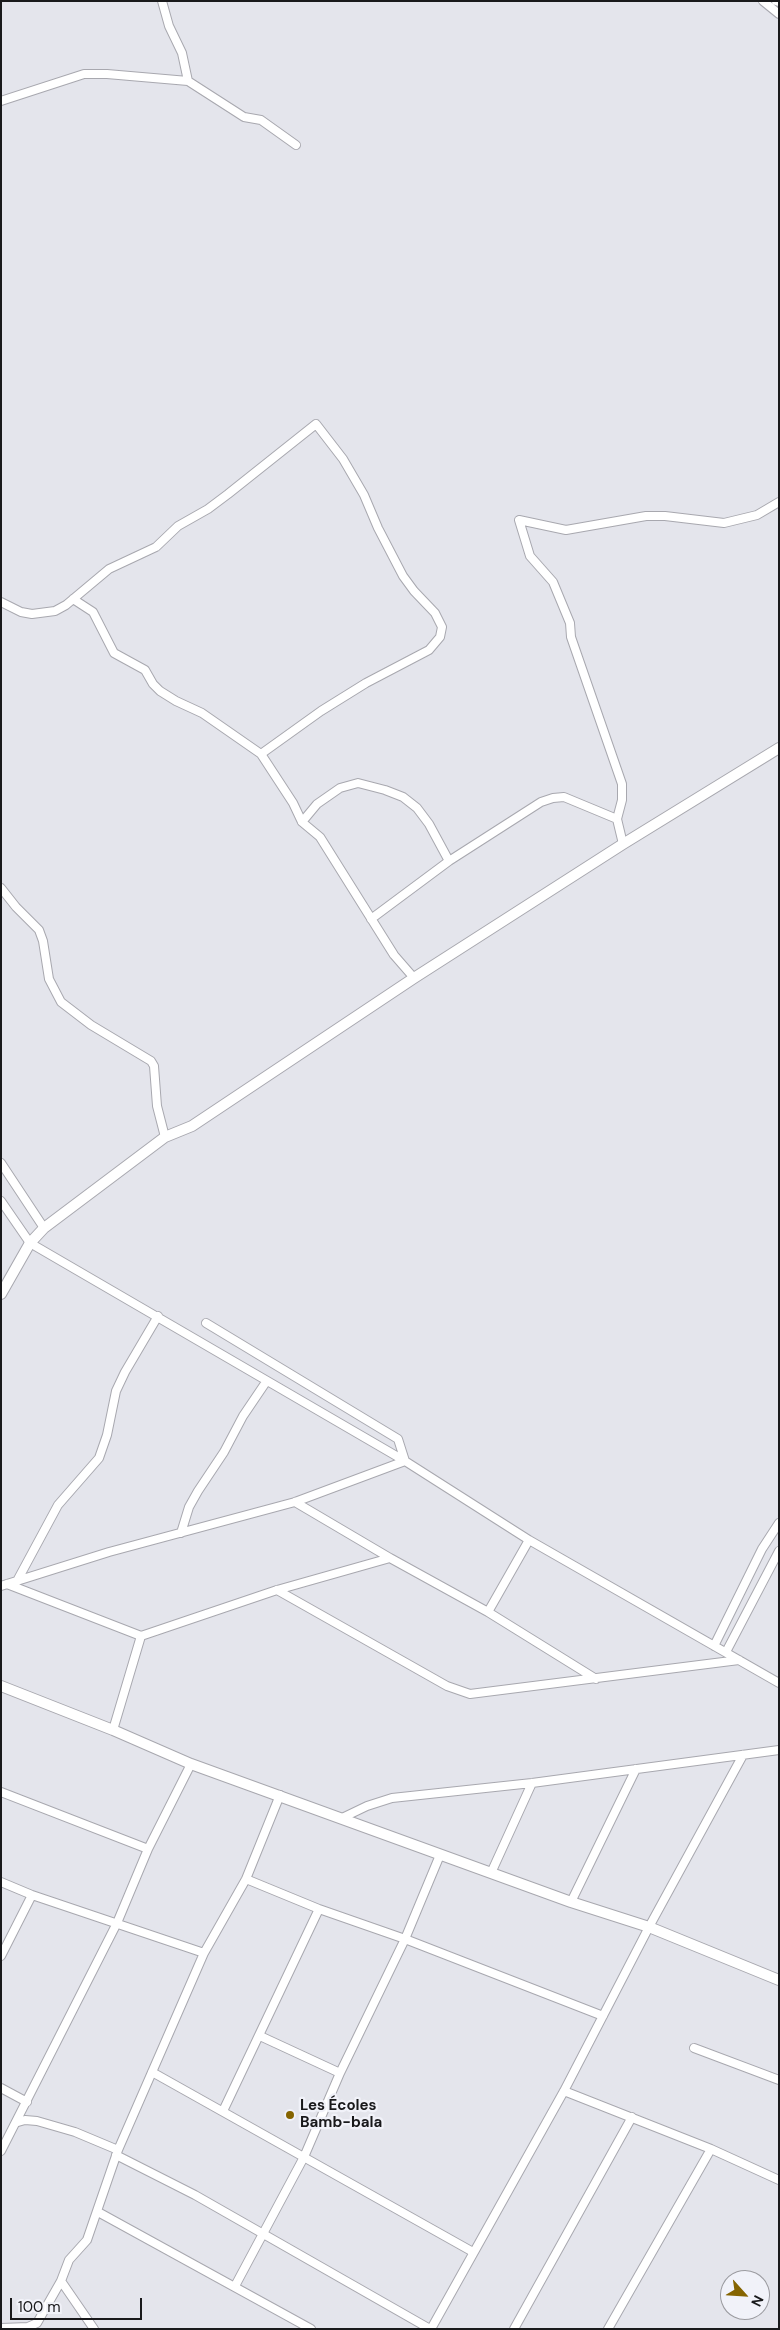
<!DOCTYPE html>
<meta charset="utf-8">
<style>
body{margin:0}
#map{position:relative;width:780px;height:2330px;overflow:hidden;background:#e4e5ec;font-family:"DM Sans",sans-serif}
canvas{display:block}
.frame{position:absolute;inset:0;border:2px solid #19191b;pointer-events:none}
.north{position:absolute;left:720px;top:2270px;width:50px;height:50px;box-sizing:border-box;background:#f1f2f9;border:1px solid #9b9ba0;border-radius:50%;rotate:116deg;font-size:14px;font-weight:700;line-height:20px;text-align:center;color:#19191b}
.north::after{content:'';display:block;margin:auto;width:18px;height:22px;background:#856400;clip-path:polygon(50% 0,100% 100%,50% 72%,0 100%)}
.scale{position:absolute;left:10px;top:2298px;width:132px;height:22px;box-sizing:border-box;border:2px solid #19191b;border-top:0;padding-left:6px;font-size:15px;line-height:18px;white-space:nowrap;color:#19191b;-webkit-text-stroke:4px #f1f2f9;paint-order:stroke}
</style>
<div id="map">
<canvas width="780" height="2330"></canvas>
<div class="frame"></div>
<div class="north">N</div>
<div class="scale">100 m</div>
</div>
<script>
const c = document.querySelector('canvas').getContext('2d');
c.lineJoin = 'round';
function poly(rows) {
  const path = new Path2D();
  for (const r of rows) {
    path.moveTo(r[0], r[1]);
    for (let i = 2; i < r.length; i += 2) path.lineTo(r[i], r[i + 1]);
  }
  return path;
}
function strokePath(path, color, width, dash) {
  c.strokeStyle = color;
  c.lineWidth = width;
  c.lineCap = dash ? 'butt' : 'round';
  c.setLineDash(dash || []);
  c.stroke(path);
}
function drawText(font, color, halo, rows, align = 'center') {
  c.font = font + ' "DM Sans",sans-serif';
  c.lineWidth = 4.5;
  c.setLineDash([]);
  c.textBaseline = 'middle';
  c.strokeStyle = halo;
  c.fillStyle = color;
  for (const [text, x, y, turn = 0] of rows) {
    c.save();
    c.translate(x, y);
    c.rotate((+turn || 0) * Math.PI / 180);
    c.textAlign = isNaN(turn) ? turn : align;
    if (halo) c.strokeText(text, 0, 0);
    c.fillText(text, 0, 0);
    c.restore();
  }
}
const minor = poly([
 [162,1,169,26,182,53,188,81,244,117,261,120,296,145],
 [763,1,779,14],
 [776,1,779,2],
 [1,101,84,74,107,74,188,81],
 [73,599,93,612,114,653,145,670,153,684,160,691,176,701,202,713,261,754],
 [1,602,21,612,32,614,55,611,66,605,109,569,156,547,178,526,208,509,228,494,316,424,343,459,364,495,378,528,403,576,414,591,435,613,442,627,440,637,429,650,366,683,321,711,261,754,293,803,302,822,320,837,394,955,414,978],
 [302,822,317,804,340,788,358,783,385,790,403,797,417,808,429,824,449,861,371,919],
 [623,844,617,819,622,800,622,784,571,637,570,623,553,582,530,556,519,520,566,530,646,516,665,516,724,523,757,515,779,502],
 [449,861,541,802,553,798,564,797,617,819],
 [1,888,16,907,39,930,43,941,49,979,61,1002,91,1025,151,1061,154,1066,157,1106,165,1137],
 [1,1163,44,1228],
 [1,1201,30,1243,405,1461],
 [206,1323,398,1439,405,1461],
 [181,1533,189,1507,198,1491,224,1452,243,1416,266,1382],
 [390,1558,488,1612,596,1679],
 [17,1581,58,1505,99,1458,107,1435,116,1391,125,1372,158,1316],
 [7,1584,141,1636,113,1730],
 [1,1586,109,1552,295,1502,405,1461,529,1540,779,1683],
 [277,1590,447,1686,470,1694,739,1660],
 [488,1612,529,1540],
 [141,1636,277,1590,390,1558,295,1502],
 [714,1646,762,1549,779,1523],
 [726,1652,779,1551],
 [1,1792,148,1849],
 [342,1818,367,1806,392,1798,532,1783,779,1750],
 [491,1873,532,1783],
 [246,1879,319,1909,405,1939,603,2016],
 [1,1882,32,1895,204,1953],
 [571,1902,636,1769],
 [1,1956,32,1895],
 [260,2036,340,2073],
 [694,2048,779,2080],
 [152,2072,473,2252],
 [1,2088,27,2102],
 [564,2091,711,2149,779,2180],
 [223,2111,319,1909],
 [18,2122,25,2120,37,2121,75,2132,118,2150],
 [1,2151,117,1923,148,1849,191,1764],
 [116,2155,195,2195,430,2329],
 [98,2212,311,2329],
 [61,2281,94,2329],
 [235,2286,304,2157,340,2073,405,1939,440,1855],
 [1,2328,28,2327,37,2323,61,2281,69,2260,87,2240,118,2150,204,1953,246,1879,280,1795],
 [431,2329,564,2091,649,1927,743,1755],
 [514,2329,632,2117],
 [608,2329,711,2149]
]);
const tertiary = poly([
 [1,1294,30,1243,44,1228,165,1137,192,1126,414,978,623,844,779,748],
 [1,1686,113,1730,191,1764,571,1902,649,1927,779,1980]
]);
strokePath(minor, '#a8a8af', 10);
strokePath(tertiary, '#a8a8af', 12);
strokePath(minor, '#fff', 8);
strokePath(tertiary, '#fff', 10);
for (const [x, y, r, color] of [
 [290,2115,5,"#856400"]
]) {
  const dot = new Path2D();
  dot.arc(x, y, r, 0, 2 * Math.PI);
  c.fillStyle = color;
  c.fill(dot);
  strokePath(dot, '#f1f2f9', 2);
}
drawText('bold 15px', '#19191b', '#f1f2f9', [
 ["Les Écoles",300,2106],
 ["Bamb-bala",300,2123]
], 'left');
</script>
